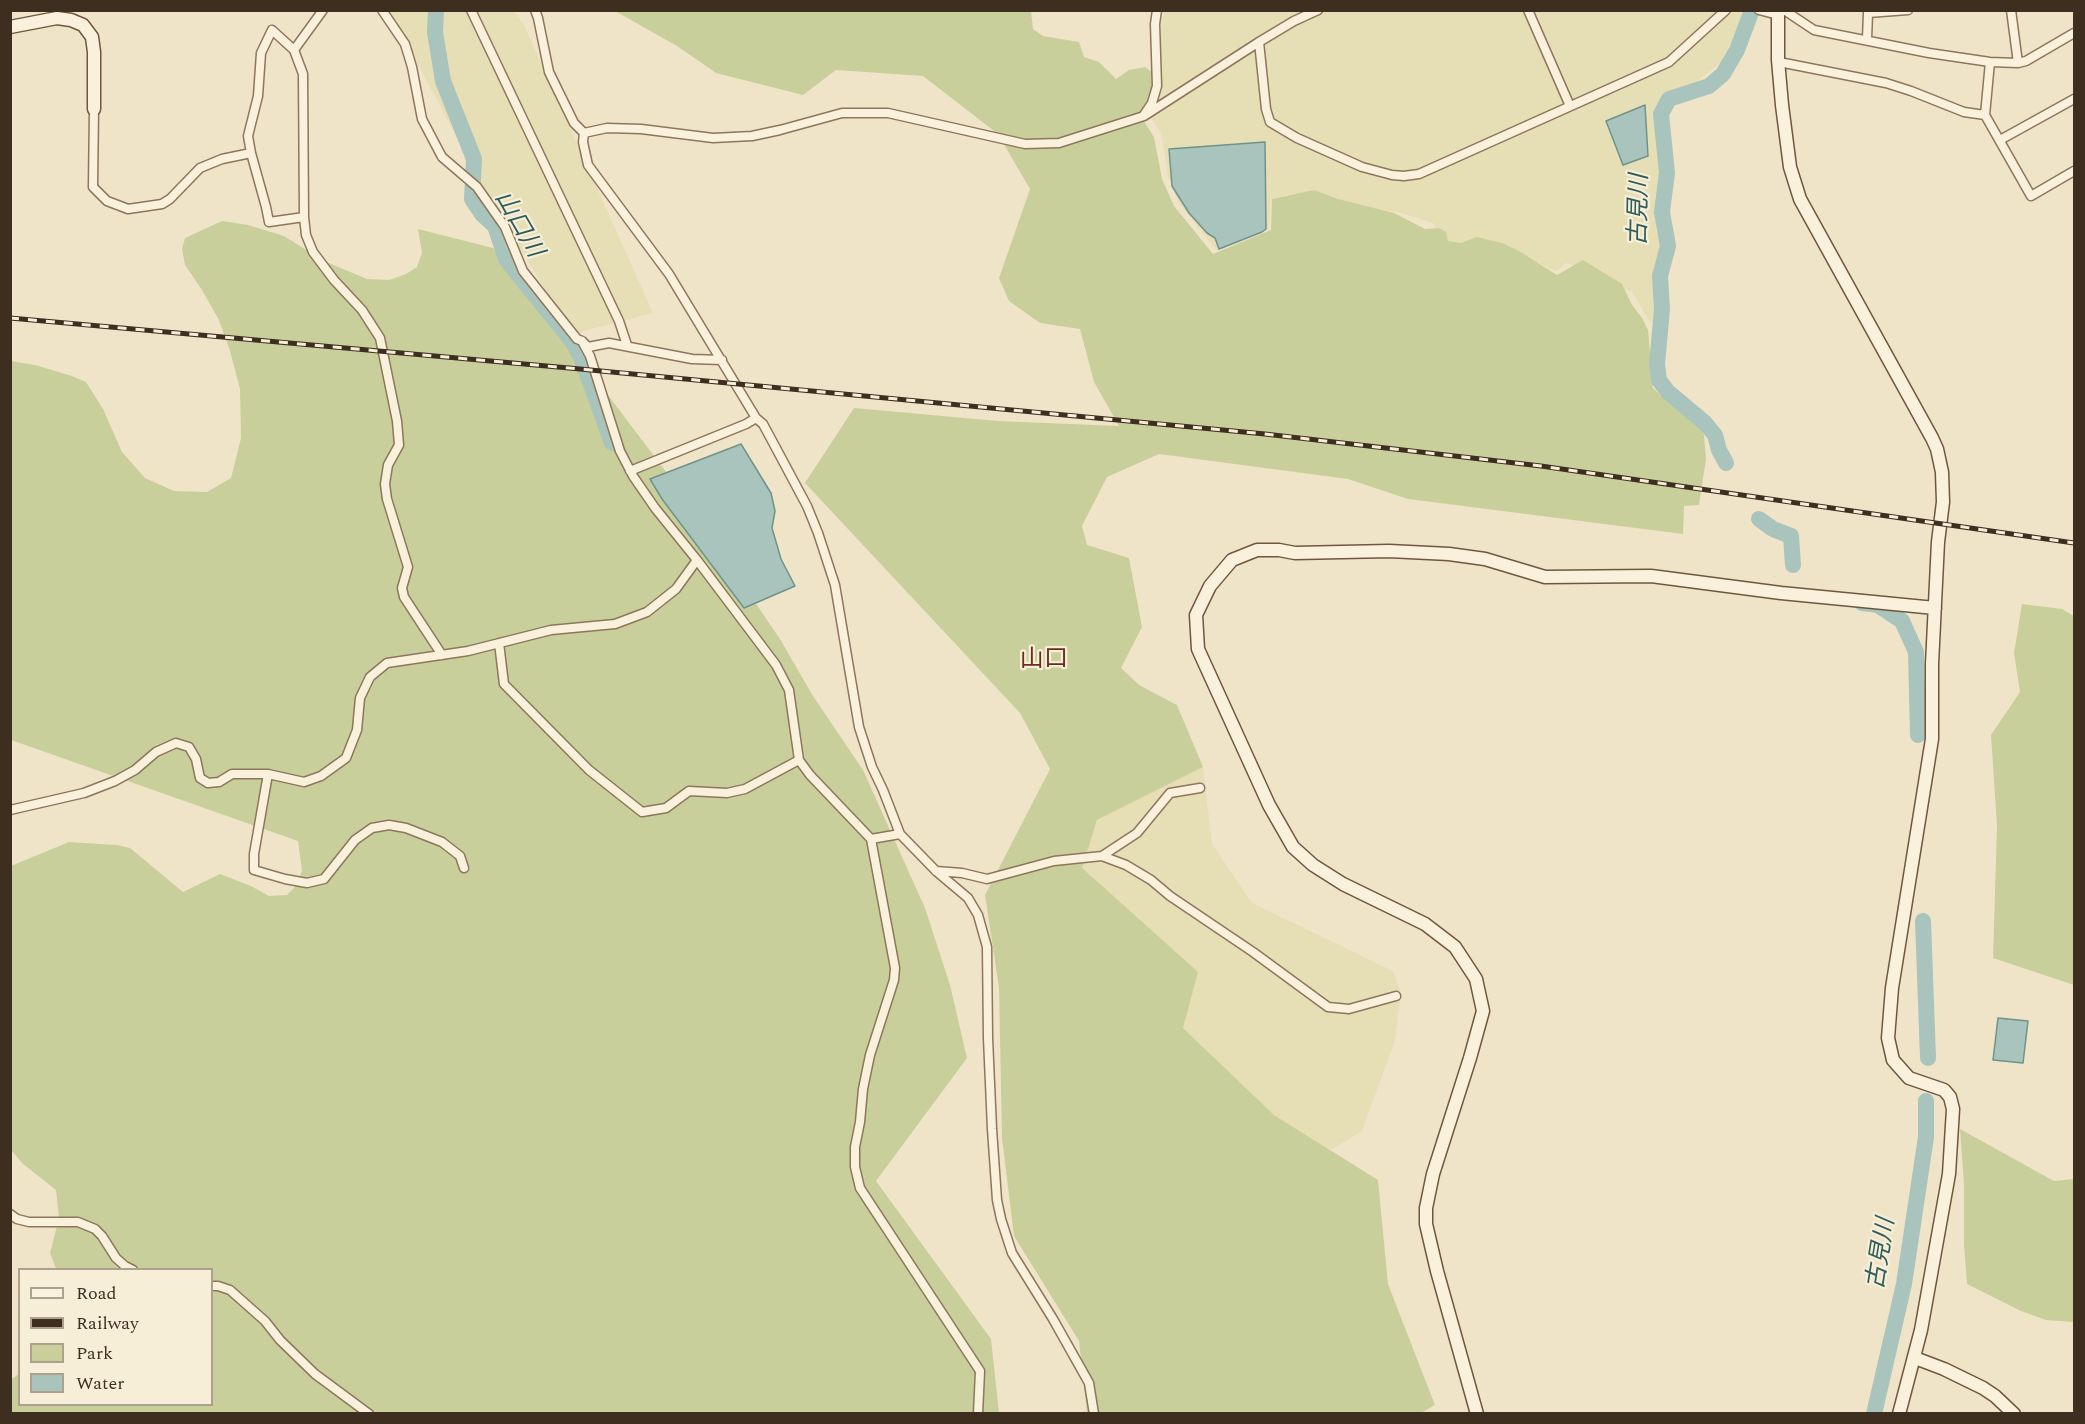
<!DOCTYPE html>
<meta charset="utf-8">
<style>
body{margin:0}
#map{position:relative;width:2085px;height:1424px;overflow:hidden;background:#f0e4c8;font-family:Spectral,serif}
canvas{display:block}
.frame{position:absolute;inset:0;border:12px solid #3d2e20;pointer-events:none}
.legend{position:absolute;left:18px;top:1268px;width:195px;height:138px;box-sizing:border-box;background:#f7eed8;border:2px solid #ada18e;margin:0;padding:8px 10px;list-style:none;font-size:18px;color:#3d2e20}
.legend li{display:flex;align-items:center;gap:12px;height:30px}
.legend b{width:30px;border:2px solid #ada18e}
</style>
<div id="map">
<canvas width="2085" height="1424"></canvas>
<div class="frame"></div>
<ul class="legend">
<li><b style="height:8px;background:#faf1dc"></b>Road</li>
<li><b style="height:8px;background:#3d2e20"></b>Railway</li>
<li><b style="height:16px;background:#c9cf9b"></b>Park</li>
<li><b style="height:16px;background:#a9c4bc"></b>Water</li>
</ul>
</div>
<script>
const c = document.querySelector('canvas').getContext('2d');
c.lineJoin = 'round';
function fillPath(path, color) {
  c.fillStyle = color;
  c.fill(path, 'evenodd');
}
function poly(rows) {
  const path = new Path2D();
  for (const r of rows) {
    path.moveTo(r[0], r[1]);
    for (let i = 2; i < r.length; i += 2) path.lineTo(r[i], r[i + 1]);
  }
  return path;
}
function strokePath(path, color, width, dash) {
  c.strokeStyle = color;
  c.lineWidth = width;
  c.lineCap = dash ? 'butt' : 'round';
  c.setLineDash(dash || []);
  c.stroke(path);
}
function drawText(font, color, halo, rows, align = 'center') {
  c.font = font + ' Spectral,"Noto Sans JP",serif';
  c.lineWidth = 4.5;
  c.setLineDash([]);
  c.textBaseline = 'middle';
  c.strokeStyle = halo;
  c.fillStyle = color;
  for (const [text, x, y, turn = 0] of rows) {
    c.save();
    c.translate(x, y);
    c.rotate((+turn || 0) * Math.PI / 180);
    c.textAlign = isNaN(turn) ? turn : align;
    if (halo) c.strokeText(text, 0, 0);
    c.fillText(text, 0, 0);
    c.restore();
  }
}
fillPath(poly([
 [390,11,514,11,524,25,653,313,572,334,479,180],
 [1164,11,1742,11,1736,33,1720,63,1694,84,1667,97,1658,114,1663,175,1659,229,1662,252,1657,277,1656,325,1648,319,1632,292,1567,263,1556,271,1506,248,1460,246,1444,242,1433,223,1397,212,1348,205,1298,193,1271,199,1269,229,1217,251,1178,202,1168,176,1161,133,1151,118,1161,79,1161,23],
 [1203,767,1212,844,1252,903,1393,971,1401,993,1395,1040,1362,1131,1331,1150,1274,1115,1183,1028,1082,868,1097,820]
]), '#e6deb5');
fillPath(poly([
 [615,11,1031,11,1033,29,1043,36,1079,42,1084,57,1099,62,1116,79,1129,70,1145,67,1153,73,1154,86,1149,101,1140,115,1154,137,1162,179,1174,206,1213,254,1271,230,1272,199,1314,190,1338,199,1394,213,1425,229,1439,228,1446,232,1448,241,1461,243,1477,237,1502,243,1519,251,1557,275,1583,260,1622,284,1632,305,1642,318,1648,330,1653,388,1670,404,1697,423,1704,435,1706,459,1699,505,1684,506,1683,534,1408,499,1348,479,1159,454,1107,477,1082,526,1087,545,1129,558,1142,627,1121,668,1139,685,1177,705,1203,767,1097,820,1082,868,1198,972,1183,1028,1274,1115,1378,1180,1388,1284,1435,1405,1421,1413,1087,1413,1079,1341,1014,1236,1002,1138,999,988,985,895,1050,769,1020,713,805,483,854,408,998,421,1119,426,1094,382,1080,329,1040,323,1009,301,999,278,1030,189,998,134,923,76,836,70,803,95,716,73,677,46],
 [222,221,248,225,284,236,324,261,367,279,389,280,406,274,417,267,422,253,418,229,493,248,592,374,670,477,780,639,813,696,863,770,925,908,950,985,967,1058,876,1181,991,1339,999,1413,11,1414,10,1380,19,1374,20,1404,212,1404,212,1270,56,1269,50,1253,59,1218,56,1190,23,1164,11,1150,11,866,69,842,117,845,130,848,183,892,220,874,251,886,269,896,287,895,295,887,302,871,298,841,11,740,11,361,35,365,72,376,86,382,103,409,122,452,145,478,174,491,207,492,231,478,241,438,240,389,230,351,219,320,202,290,185,265,182,249,185,238],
 [2022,604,2062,609,2074,616,2074,985,1993,958,1997,826,1991,735,2020,692,2014,653],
 [1960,1129,2054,1181,2074,1179,2074,1322,2046,1320,2021,1311,1967,1284,1964,1245,1964,1184]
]), '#c9cf9b');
const water = poly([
 [1645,105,1648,156,1623,165,1606,121,1645,105],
 [1265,142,1266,229,1262,232,1219,249,1215,238,1207,233,1189,213,1172,186,1169,149,1265,142],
 [741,444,771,493,775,511,772,528,781,559,795,586,744,608,662,499,650,479,741,444],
 [1998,1018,2028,1021,2023,1063,1993,1060,1998,1018]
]);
fillPath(water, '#a9c4bc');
strokePath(water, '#6f938a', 1.5);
strokePath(poly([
 [436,10,435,32,443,81,474,159,472,199,482,214,495,226,506,259,512,267,572,341,581,357,612,443],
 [1726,463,1719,450,1715,435,1705,423,1668,392,1659,380,1657,364,1662,309,1660,276,1668,246,1662,212,1667,173,1661,114,1669,99,1709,86,1723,74,1737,50,1752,10],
 [1759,519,1773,529,1791,536,1793,565],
 [1862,603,1878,605,1902,621,1916,652,1918,735],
 [1923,921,1928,1058],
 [1874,1414,1904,1284,1926,1137,1926,1101]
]), '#a9c4bc', 16);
const street = poly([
 [382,10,405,44,412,67,422,119,442,157,477,187,505,227,523,271,577,339,582,341,588,347,609,343,692,359,722,360],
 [471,10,619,321,627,345],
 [535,10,538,18,549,72,574,123,584,133],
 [1528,10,1570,106],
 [1759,10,1778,15],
 [1784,10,1814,30,1929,53,1990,62,2018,63,2026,61,2074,33],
 [2011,10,2018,63],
 [1867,39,1868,13,1908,10],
 [1259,42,1266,109,1270,122,1297,138,1362,167,1392,175,1404,176,1419,174,1669,62,1726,10],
 [294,50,323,10],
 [1779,62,1886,83,1911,91,1964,112,1985,115,2031,196,2074,171],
 [94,109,93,187,107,201,128,209,162,204,170,199,200,168,222,159,251,153],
 [1144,115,1152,103,1157,86,1155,24,1157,10],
 [1985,115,1990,62],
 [584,133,583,142,588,165,669,274,756,418,763,424,770,437,807,506,818,533,835,585,859,727,872,767,883,790,900,834,936,871,968,898,978,915,987,947,988,1038,992,1129,997,1200,1001,1219,1012,1253,1053,1319,1089,1383,1094,1414],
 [584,133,607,128,641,129,713,138,752,136,780,130,842,113,888,113,1025,144,1059,143,1144,116,1259,42,1294,21,1318,10],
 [2000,140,2074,99],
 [304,217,269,222,266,207,251,153,248,136,258,96,261,53,272,30,294,50,303,74,304,217,306,235,313,252,334,280,362,310,380,338,397,421,399,445,388,465,385,484,387,499,408,567,402,588,404,597,442,655],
 [582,341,590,356,620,451,633,476,655,508,697,560,776,665,789,690,799,760,810,775,871,839,895,968,894,980,870,1055,863,1089,860,1122,855,1147,855,1167,860,1188,980,1371,978,1414],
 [630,471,746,424,756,418],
 [499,643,504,684,589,770,642,812,666,808,689,791,727,793,745,789,799,760],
 [268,774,254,854,254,870,285,879,307,883,324,879,355,840,372,828,389,825,406,828,442,842,460,856,464,868],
 [10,810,84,793,115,781,135,770,156,752,176,743,189,747,196,759,200,778,208,783,219,782,232,774,268,774,304,782,321,776,346,758,357,730,360,698,370,677,387,663,468,651,551,630,615,624,647,612,676,589,697,560],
 [871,839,900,834],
 [1102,856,1137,833,1170,793,1200,788],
 [936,871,962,873,987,879,1054,861,1102,856,1126,865,1151,880,1170,896,1253,952,1328,1007,1349,1009,1396,996],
 [10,1214,17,1219,29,1222,78,1222,95,1229,102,1236,116,1258,125,1266,133,1270],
 [212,1286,218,1286,230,1290,265,1321,280,1340,315,1374,369,1414]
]);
const secondary = poly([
 [1778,10,1778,60,1782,105,1790,167,1800,199,1932,438,1937,449,1942,472,1943,502,1938,542,1932,664,1932,739,1892,988,1888,1038,1893,1060,1909,1078,1944,1090,1950,1097,1953,1109,1949,1174,1921,1330,1899,1414],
 [10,27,57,18,71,20,83,25,92,37,94,52,94,109],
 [1915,1358,1944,1369,1983,1388,1995,1396,2014,1414],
 [1477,1414,1437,1271,1426,1224,1426,1208,1433,1174,1470,1058,1483,1011,1476,979,1455,947,1425,924,1343,884,1313,865,1293,847,1269,805,1198,649,1196,615,1210,586,1232,560,1257,550,1279,550,1295,553,1389,551,1449,554,1485,559,1545,577,1651,576,1781,593,1935,608]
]);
strokePath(street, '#8d765c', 11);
strokePath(secondary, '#6f573f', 15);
strokePath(street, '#faf1dc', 8);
strokePath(secondary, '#faf1dc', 12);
const rail = poly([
 [10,318,580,369,1265,434,1541,466,2074,543]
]);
strokePath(rail, '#3d2e20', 5);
strokePath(rail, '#f7eed8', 3, [9]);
drawText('italic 24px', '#2f5d5a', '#f7eed8', [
 ["古見川",1641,210,-89],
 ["山口川",517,225,60],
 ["古見川",1883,1254,-81]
]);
drawText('24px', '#6b2e1e', '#f7eed8', [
 ["山口",1044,661]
]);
</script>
